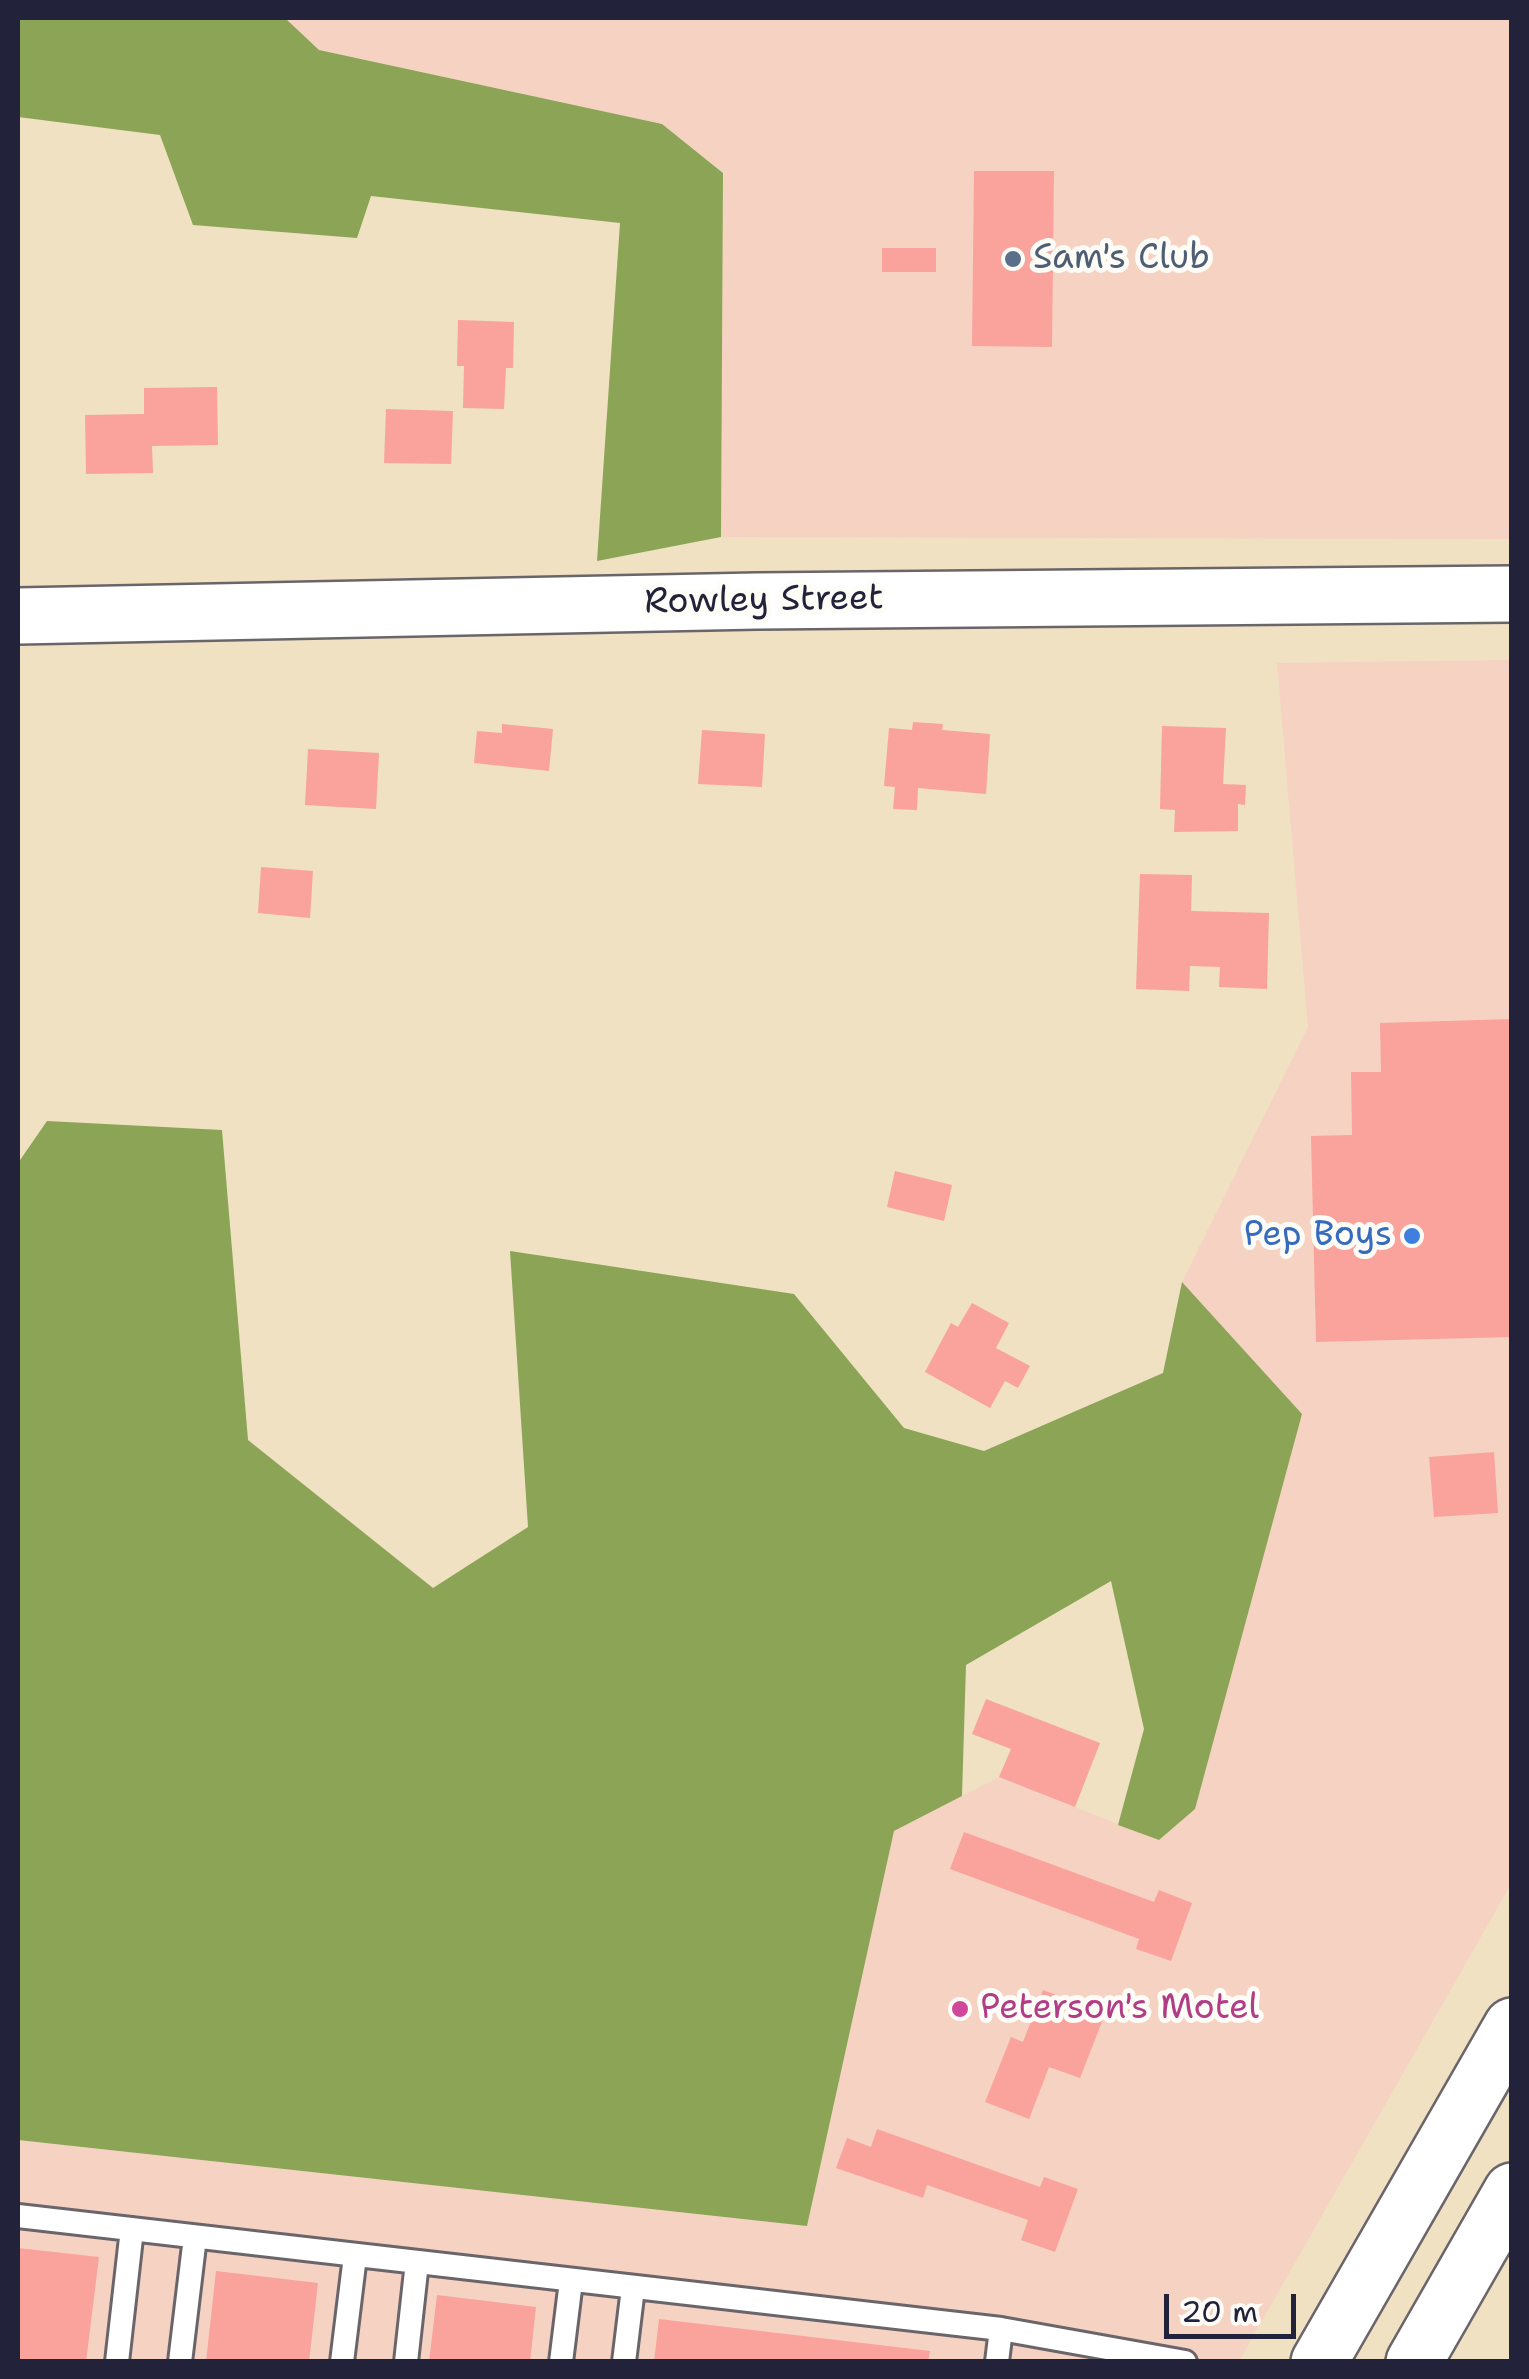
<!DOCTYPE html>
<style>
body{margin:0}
#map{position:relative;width:1529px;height:2379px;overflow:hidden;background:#efe1c2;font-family:"Shantell Sans",sans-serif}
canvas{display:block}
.frame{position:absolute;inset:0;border:20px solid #22223b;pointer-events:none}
.scale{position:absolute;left:1164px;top:2294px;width:132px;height:45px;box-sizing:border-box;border:5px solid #22223b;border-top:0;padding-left:12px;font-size:30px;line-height:35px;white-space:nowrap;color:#22223b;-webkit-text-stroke:8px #fdfcf7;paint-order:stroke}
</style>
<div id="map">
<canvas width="1529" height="2379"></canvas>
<div class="frame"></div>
<div class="scale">20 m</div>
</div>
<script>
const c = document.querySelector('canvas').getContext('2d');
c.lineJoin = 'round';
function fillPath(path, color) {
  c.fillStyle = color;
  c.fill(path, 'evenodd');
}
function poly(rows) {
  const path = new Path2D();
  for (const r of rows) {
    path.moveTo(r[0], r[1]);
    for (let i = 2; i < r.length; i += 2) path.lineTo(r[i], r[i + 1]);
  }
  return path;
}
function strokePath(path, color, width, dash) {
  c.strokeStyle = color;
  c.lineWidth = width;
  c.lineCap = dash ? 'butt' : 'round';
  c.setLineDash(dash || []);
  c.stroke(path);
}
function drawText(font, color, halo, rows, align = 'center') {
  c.font = font + ' "Shantell Sans",sans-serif';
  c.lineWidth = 10;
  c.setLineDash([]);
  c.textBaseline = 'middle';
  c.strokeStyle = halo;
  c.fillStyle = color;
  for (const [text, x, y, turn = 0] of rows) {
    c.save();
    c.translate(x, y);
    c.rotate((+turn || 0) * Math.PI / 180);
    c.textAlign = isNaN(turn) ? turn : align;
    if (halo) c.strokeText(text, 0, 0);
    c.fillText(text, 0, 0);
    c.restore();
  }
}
fillPath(poly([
 [285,18,1511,18,1511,539,721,537,723,172,662,124,319,50],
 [1511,660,1511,1884,1239,2361,18,2362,18,2140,807,2226,894,1831,999,1777,1158,1840,1302,1414,1182,1282,1308,1027,1277,663]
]), '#f6d2c3');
fillPath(poly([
 [18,18,285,18,319,50,662,124,723,173,721,537,597,561,620,223,371,196,357,238,193,225,160,135,18,117],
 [47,1121,222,1130,248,1440,433,1588,528,1527,510,1251,794,1294,904,1428,984,1451,1163,1373,1182,1282,1302,1414,1195,1809,1159,1840,1118,1825,1144,1729,1111,1581,966,1665,962,1796,894,1831,807,2226,18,2140,18,1163]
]), '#8ca456');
fillPath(poly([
 [974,171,1054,171,1052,347,972,346],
 [882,248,936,248,936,272,882,272],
 [458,320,514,322,513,368,506,368,504,409,463,408,464,366,457,366],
 [217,387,218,445,152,446,153,473,86,474,85,415,144,414,144,388],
 [386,409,453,411,451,464,384,463],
 [913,722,943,724,942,730,990,734,986,794,918,788,917,810,893,809,895,787,884,786,889,728,912,730],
 [502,724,553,729,549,771,474,763,477,731,502,733],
 [1162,726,1226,728,1223,784,1246,785,1245,805,1238,804,1238,831,1174,832,1175,810,1160,809],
 [702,730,765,734,762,787,698,784],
 [308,749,379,753,376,809,305,805],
 [261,867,313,871,310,918,258,913],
 [1140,874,1192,875,1191,911,1269,913,1267,989,1219,987,1220,967,1190,966,1189,991,1136,989],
 [1512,1019,1512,1337,1316,1342,1311,1136,1352,1135,1351,1072,1381,1072,1380,1023],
 [895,1171,952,1185,944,1221,887,1207],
 [972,1303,1009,1323,996,1348,1030,1366,1018,1388,1005,1381,990,1408,925,1372,951,1323,958,1327],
 [1494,1452,1498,1513,1434,1517,1429,1457],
 [986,1699,1100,1743,1075,1807,999,1777,1011,1749,972,1734],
 [964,1832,1154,1902,1159,1890,1192,1903,1171,1961,1136,1949,1139,1939,950,1869],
 [1043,1990,1105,2014,1080,2078,1049,2067,1029,2119,985,2102,1011,2037,1023,2042],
 [877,2129,1040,2187,1044,2177,1078,2189,1055,2252,1021,2240,1028,2220,927,2185,923,2198,836,2168,847,2138,871,2147],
 [18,2248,99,2257,86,2362,18,2362],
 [216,2271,318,2283,309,2362,206,2362],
 [437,2295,536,2307,530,2362,429,2362],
 [659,2319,930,2351,928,2362,654,2362]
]), '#faa29c');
const lane = poly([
 [18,2216,1001,2329,997,2362],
 [1001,2329,1185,2362],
 [117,2362,132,2229],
 [180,2362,195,2237],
 [342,2362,355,2256],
 [406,2362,417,2262],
 [561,2362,571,2281],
 [624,2362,633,2288]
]);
const secondary = poly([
 [18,616,757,601,1512,594]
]);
const highway = poly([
 [1319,2362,1512,2026],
 [1414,2362,1512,2191]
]);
strokePath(lane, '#6a656a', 28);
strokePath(secondary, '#6a656a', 60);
strokePath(highway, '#6a656a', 60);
strokePath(lane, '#fff', 22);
strokePath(secondary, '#fff', 55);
strokePath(highway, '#fff', 55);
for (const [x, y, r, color] of [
 [1013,259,10,"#5c6f8a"],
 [1412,1236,10,"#3f7fe0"],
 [960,2009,10,"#d1479c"]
]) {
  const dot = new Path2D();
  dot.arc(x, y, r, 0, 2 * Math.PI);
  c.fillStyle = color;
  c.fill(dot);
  strokePath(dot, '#fdfcf7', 4);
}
drawText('35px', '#4e5e75', '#fdfcf7', [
 ["Sam's Club",1033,259]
], 'left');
drawText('35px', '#22223b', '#fdfcf7', [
 ["Rowley Street",764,601,-1]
]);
drawText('35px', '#366cbe', '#fdfcf7', [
 ["Pep Boys",1392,1236]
], 'right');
drawText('35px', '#b23c85', '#fdfcf7', [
 ["Peterson's Motel",980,2009]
], 'left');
</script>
